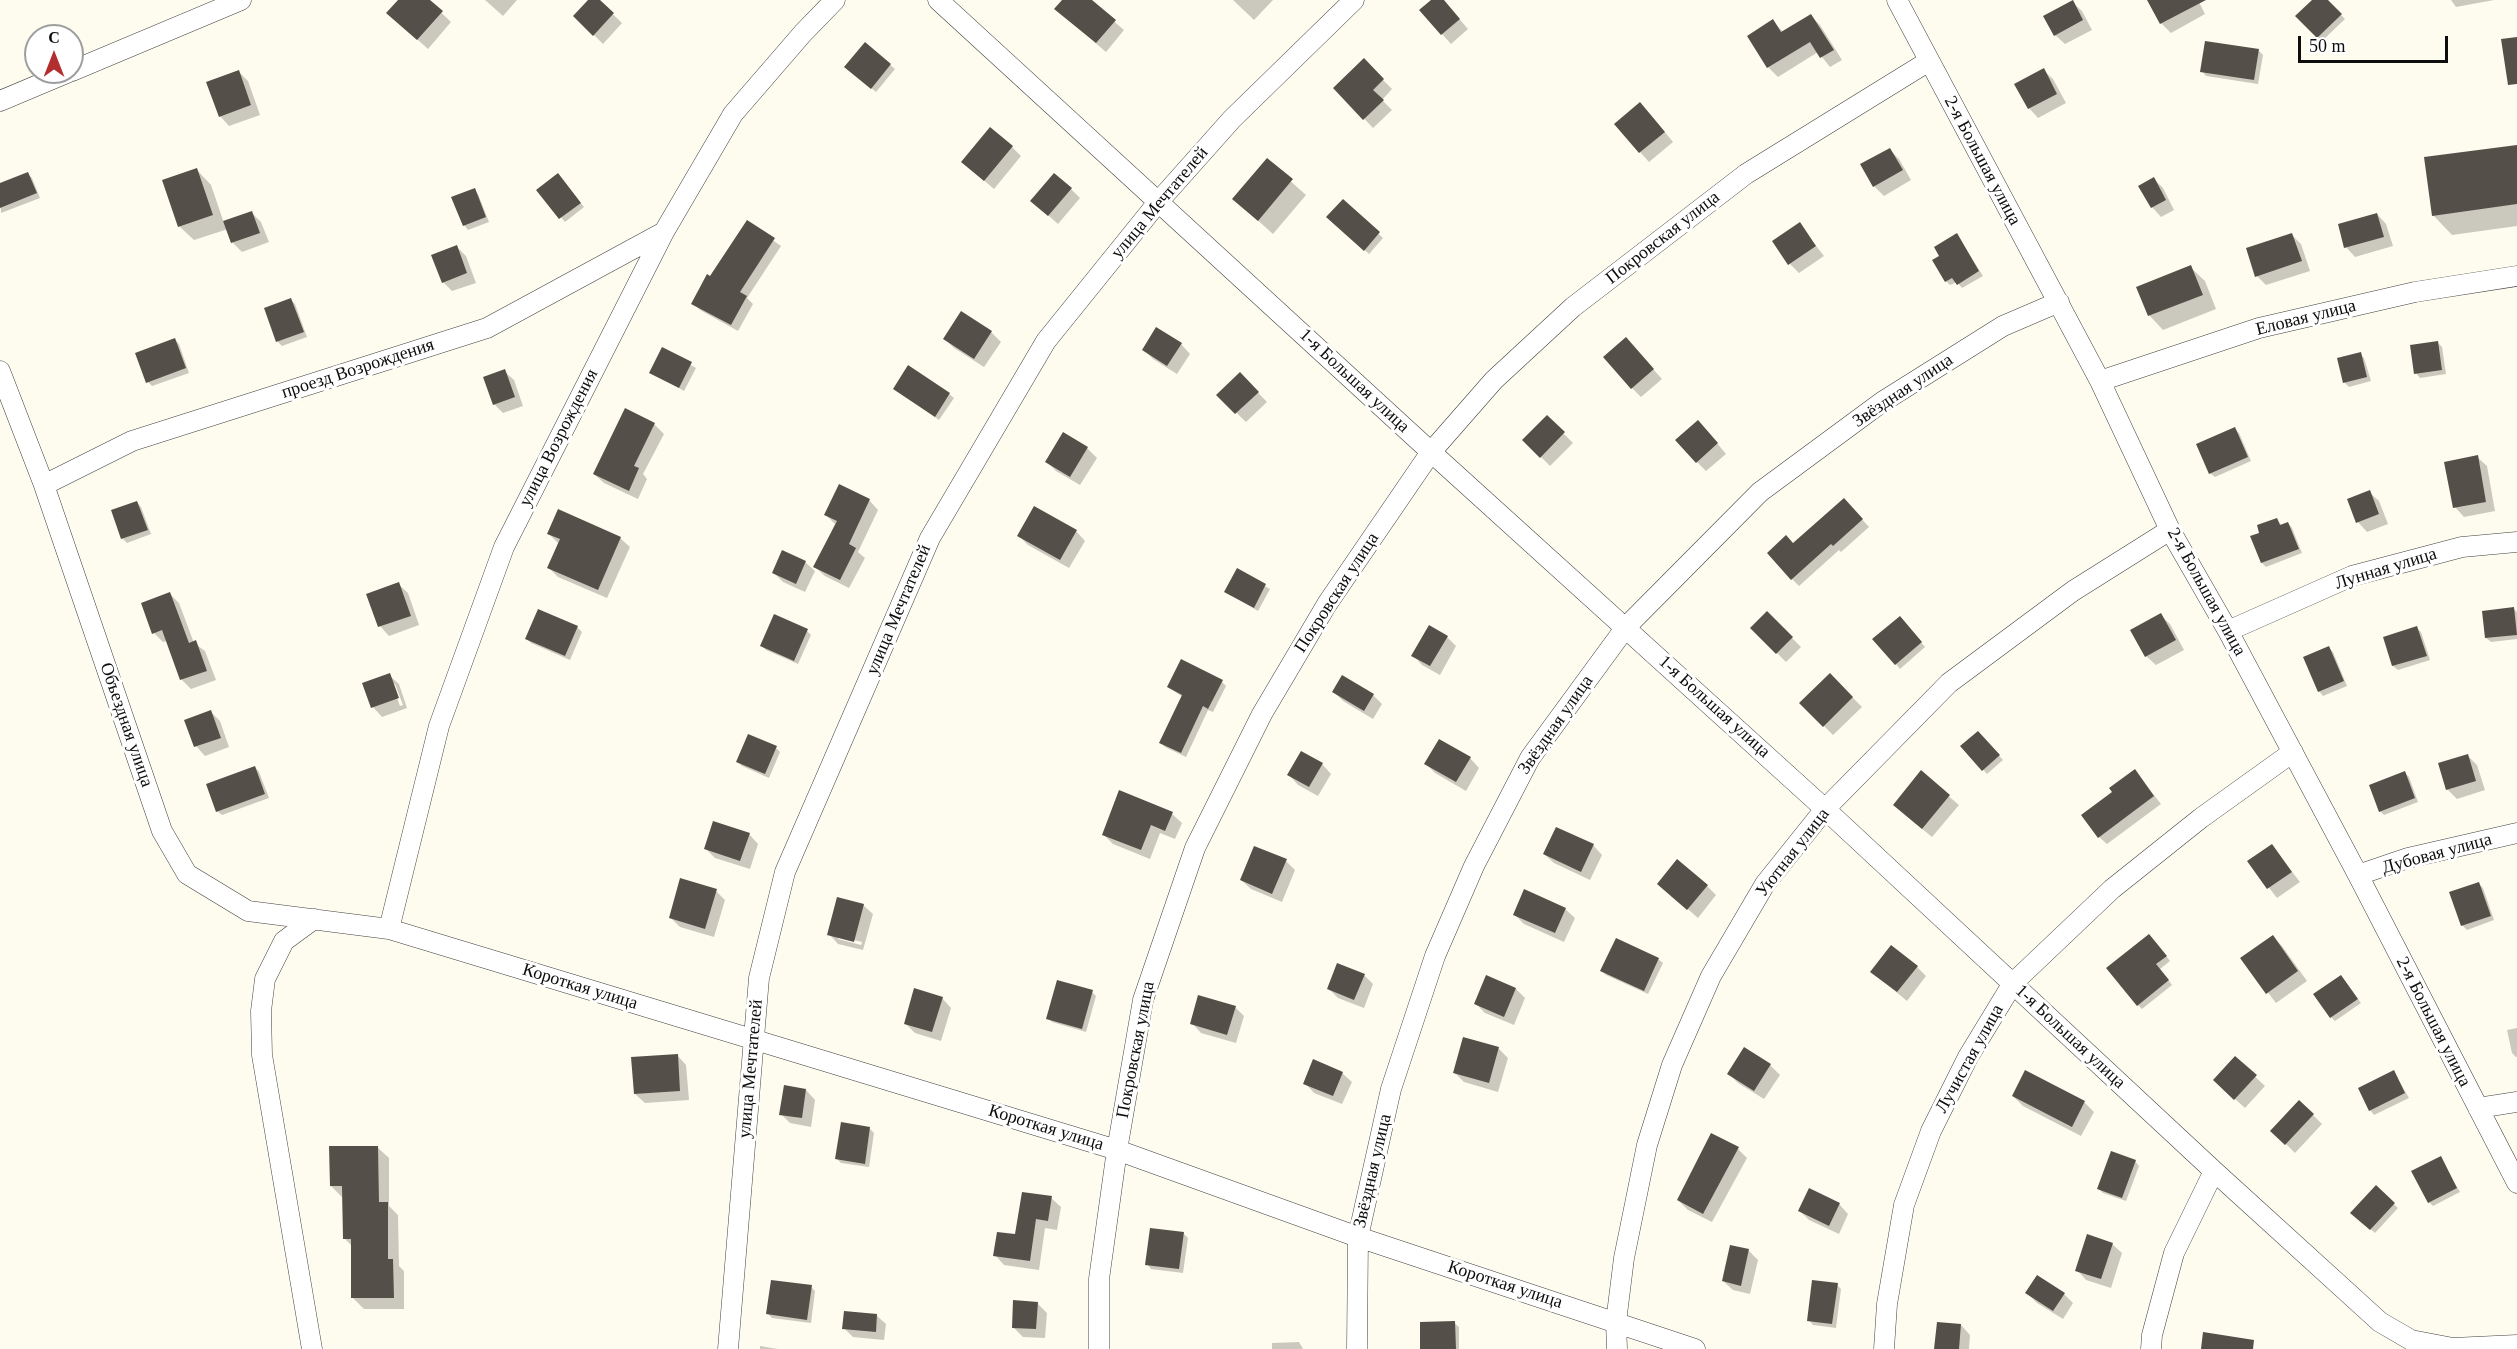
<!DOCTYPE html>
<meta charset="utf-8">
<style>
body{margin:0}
#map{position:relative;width:2517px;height:1349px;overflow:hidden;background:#fefcee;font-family:Georgia,serif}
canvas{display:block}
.north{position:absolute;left:24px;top:24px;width:60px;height:60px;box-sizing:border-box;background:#fff;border:2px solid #9e9e9e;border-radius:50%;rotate:0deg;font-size:16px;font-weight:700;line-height:24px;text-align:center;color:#0d0d0d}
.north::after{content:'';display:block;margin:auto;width:21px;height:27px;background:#b32f2f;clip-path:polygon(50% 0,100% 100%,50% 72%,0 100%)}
.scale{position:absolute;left:2298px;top:36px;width:150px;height:27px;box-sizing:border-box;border:3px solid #0d0d0d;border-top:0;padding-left:8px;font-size:18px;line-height:21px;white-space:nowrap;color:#0d0d0d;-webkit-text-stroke:4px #fff;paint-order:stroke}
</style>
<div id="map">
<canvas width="2517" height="1349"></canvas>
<div class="north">С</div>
<div class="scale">50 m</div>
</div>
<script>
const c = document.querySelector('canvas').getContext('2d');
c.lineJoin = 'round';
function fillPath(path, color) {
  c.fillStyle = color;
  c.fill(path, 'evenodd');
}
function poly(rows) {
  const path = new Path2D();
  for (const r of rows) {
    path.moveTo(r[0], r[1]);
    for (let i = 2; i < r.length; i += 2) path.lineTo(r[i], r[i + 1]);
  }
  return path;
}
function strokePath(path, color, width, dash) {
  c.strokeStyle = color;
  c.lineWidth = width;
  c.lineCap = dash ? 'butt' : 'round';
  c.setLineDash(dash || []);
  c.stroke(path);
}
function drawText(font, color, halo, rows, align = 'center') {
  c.font = font + ' Georgia,serif';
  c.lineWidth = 6;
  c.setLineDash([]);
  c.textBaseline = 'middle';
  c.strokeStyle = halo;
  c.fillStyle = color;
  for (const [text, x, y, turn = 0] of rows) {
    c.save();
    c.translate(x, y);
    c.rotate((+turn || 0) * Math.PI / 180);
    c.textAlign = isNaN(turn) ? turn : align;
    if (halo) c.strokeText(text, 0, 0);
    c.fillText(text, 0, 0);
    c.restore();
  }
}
fillPath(poly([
 [400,0,428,0,451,22,428,49,398,22],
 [485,0,517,0,503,16],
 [590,0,598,0,622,23,603,44,575,16],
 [1064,0,1089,0,1124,30,1106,52,1066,18],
 [1233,0,1273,0,1254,20],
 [1433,0,1443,0,1468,29,1451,44,1442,34],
 [2149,0,2198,0,2205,14,2171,33,2161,23],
 [2314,0,2326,0,2345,19,2322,41,2297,16],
 [2451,0,2494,0,2456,7],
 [2072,2,2082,11,2092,30,2065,44,2055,35],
 [1811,16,1820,25,1842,60,1830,67,1818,52,1778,77,1768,67,1749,36,1773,21,1784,33],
 [865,44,895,69,876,92,851,71],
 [2259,51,2263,55,2258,84,2206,76,2202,71],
 [1364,61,1392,89,1382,100,1392,110,1373,128,1335,88],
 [2043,70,2053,79,2066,103,2038,118,2029,108],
 [239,72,248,81,260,115,229,126,220,116],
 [1650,114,1673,142,1649,162,1640,152],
 [2517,146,2517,226,2452,235,2433,215],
 [1012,147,1021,156,994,189,973,171],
 [1890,150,1899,159,1911,180,1884,196,1874,186,1862,165],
 [1267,160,1306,195,1273,234,1234,199],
 [197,170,211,185,224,223,252,213,261,222,269,242,242,252,233,243,228,229,194,240,179,226],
 [28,174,32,178,40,198,1,213,0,185],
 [562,179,584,207,565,222,538,190],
 [2154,179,2163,188,2174,210,2161,217,2152,207],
 [1071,189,1080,198,1058,224,1032,201],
 [474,190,478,194,489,222,468,230,464,225],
 [1343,201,1383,238,1369,254,1328,217],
 [2377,214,2386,224,2393,246,2355,257,2346,247],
 [747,222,781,246,747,298,753,304,738,331,700,310,693,303],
 [1799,224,1824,256,1799,273,1790,264],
 [1957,235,1983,276,1962,288,1957,282,1950,285,1946,281,1941,257],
 [2292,235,2301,244,2310,271,2266,285,2257,276],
 [457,247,466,256,476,283,452,291,443,282],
 [2190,267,2205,281,2216,309,2163,330,2149,315],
 [291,300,295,304,307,337,282,346,278,342,266,309],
 [962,313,991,332,1001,342,984,367,954,348,945,339],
 [175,340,179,344,189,373,152,386,148,382],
 [2438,343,2442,347,2446,374,2420,378,2416,373],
 [1181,344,1190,354,1177,374,1153,359,1144,350],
 [663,349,696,368,684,391,651,372],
 [1635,349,1662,379,1641,397,1632,388],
 [2360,354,2364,358,2371,381,2349,387,2345,383,2338,359],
 [504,371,514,380,523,406,503,413,494,404],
 [1240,374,1267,402,1246,422,1218,395],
 [895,389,949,394,954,398,939,420],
 [626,410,654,424,664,434,643,474,647,479,638,499,604,483,594,474],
 [1547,417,1573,443,1550,466,1524,440],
 [2235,429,2239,433,2251,461,2215,477,2210,473],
 [1707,431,1726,454,1706,471,1697,462],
 [1087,448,1097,458,1080,485,1056,471,1047,462],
 [2477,457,2487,466,2495,511,2464,517,2455,507],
 [2369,492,2379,501,2388,524,2367,532,2358,522,2349,499],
 [869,500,878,510,858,552,865,558,849,588,825,576,815,567,835,524,826,515],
 [137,502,141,507,151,534,127,543,122,538],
 [1851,507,1869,527,1841,552,1839,550,1799,586,1792,579],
 [2277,519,2282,526,2288,523,2292,528,2302,553,2266,567,2262,563,2252,537,2261,534],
 [1076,531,1085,541,1069,568,1028,545,1019,536],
 [549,534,620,538,630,547,607,598,558,577,549,568,558,543],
 [805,562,815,571,805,592,783,582,774,573],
 [1237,570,1270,589,1258,611,1226,592],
 [398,584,408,593,419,625,389,636,380,626,368,595],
 [170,594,179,603,194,643,205,651,216,680,191,689,182,680,167,641,163,642,154,633],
 [2514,609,2517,612,2517,639,2491,642,2486,638],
 [539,611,578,628,582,632,570,660,531,643,527,639],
 [1767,613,1801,647,1786,662,1752,628],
 [2160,615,2170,624,2184,650,2156,665,2146,656],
 [1904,622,1925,647,1900,669,1896,664],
 [2417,628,2421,632,2430,660,2398,670,2393,666,2385,638],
 [807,631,811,635,798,664,766,650,761,645],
 [1447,637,1456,646,1440,675,1422,665,1413,655],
 [2329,648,2333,652,2347,686,2323,696,2319,691],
 [389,675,399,684,407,708,382,717,373,707,364,684],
 [392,684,395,684,403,705,400,706],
 [1830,675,1862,707,1833,735,1801,703],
 [1222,682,1226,686,1213,712,1208,710,1186,757,1165,747,1161,743,1183,697,1168,687],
 [1334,692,1373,695,1382,704,1373,719,1343,701],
 [211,712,220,721,229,747,205,756,196,746],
 [1978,733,2003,760,1987,774,1962,746],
 [776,748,780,752,769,778,742,766,737,761],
 [2467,755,2477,765,2485,790,2457,799,2447,789],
 [1470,758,1479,768,1466,791,1435,773,1426,764],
 [1322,764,1331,774,1318,796,1298,785,1289,775],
 [255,767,259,772,269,798,222,815,217,811],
 [2135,771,2161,804,2107,844,2099,837,2114,793],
 [1921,773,1959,805,1932,837,1904,814],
 [2405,773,2409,777,2418,802,2384,815,2380,811],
 [1172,814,1182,823,1175,839,1160,833,1150,859,1113,844,1103,834],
 [749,834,758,844,750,869,715,858,706,849],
 [1593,845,1602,855,1590,880,1554,863,1544,854],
 [2272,846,2300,882,2277,898,2249,862],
 [1286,861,1295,870,1282,902,1251,889,1241,880],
 [1659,884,1707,886,1716,895,1698,918],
 [2479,884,2483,888,2494,920,2467,930,2462,925],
 [716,891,725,900,714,937,680,927,670,917],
 [863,905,873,914,863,950,838,944,829,934],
 [838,936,862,942,861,945,838,939],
 [1565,909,1575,918,1564,942,1524,924,1515,915],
 [2273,937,2282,946,2307,981,2276,1003,2242,959],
 [2154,940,2170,961,2160,969,2172,985,2142,1009,2138,1005],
 [1658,959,1663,963,1648,994,1606,975,1602,971],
 [1917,967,1926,976,1907,1001,1872,972],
 [1364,975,1373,984,1364,1008,1338,998,1328,988],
 [1487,977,1516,989,1525,998,1514,1025,1485,1013,1476,1004],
 [2345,981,2361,1003,2335,1021,2331,1017],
 [1092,992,1096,996,1086,1032,1052,1022,1048,1018],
 [942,998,951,1008,941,1041,915,1033,905,1023],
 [1235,1007,1244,1016,1236,1043,1201,1033,1192,1023],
 [2517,1028,2517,1057,2516,1057,2512,1053,2507,1030],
 [1498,1048,1508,1058,1498,1092,1464,1082,1455,1073],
 [677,1055,686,1065,689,1100,645,1103,635,1094],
 [2235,1058,2265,1086,2245,1108,2224,1089],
 [1770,1065,1780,1075,1764,1099,1738,1083,1729,1074],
 [2026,1072,2084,1102,2094,1112,2081,1136,2023,1106,2013,1096],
 [2394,1072,2409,1098,2374,1115,2370,1110],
 [1342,1073,1352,1082,1342,1104,1314,1093,1305,1083],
 [806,1090,815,1100,811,1127,790,1123,781,1114],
 [2313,1115,2322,1124,2295,1153,2282,1140],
 [869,1128,874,1133,869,1167,841,1163,837,1159],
 [377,1147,389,1158,389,1206,398,1215,399,1266,404,1271,404,1309,364,1309,353,1298,352,1246,344,1238,342,1197,331,1186],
 [1738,1149,1747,1158,1712,1222,1688,1210,1678,1200],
 [2440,1158,2460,1192,2433,1206,2429,1202],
 [2135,1161,2139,1166,2126,1201,2103,1193,2098,1188],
 [2376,1188,2398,1208,2375,1233,2352,1212],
 [1051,1198,1061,1207,1057,1230,1045,1228,1039,1270,1004,1265,995,1255],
 [1839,1204,1848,1214,1839,1234,1809,1220,1800,1211],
 [1184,1234,1188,1238,1183,1273,1151,1269,1147,1264],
 [2112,1244,2122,1253,2111,1288,2086,1280,2077,1270],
 [1731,1247,1749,1251,1758,1260,1750,1294,1733,1290,1723,1281],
 [1837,1285,1841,1289,1836,1328,1813,1325,1809,1320],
 [811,1287,815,1291,811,1323,772,1318,768,1314],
 [2027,1293,2064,1294,2073,1303,2063,1319,2037,1303],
 [1037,1303,1047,1313,1045,1338,1023,1337,1013,1327],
 [876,1315,886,1324,884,1340,853,1337,844,1328],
 [1454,1323,1459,1327,1459,1349,1422,1349],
 [1961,1325,1970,1335,1969,1349,1936,1349],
 [1299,1342,1303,1349,1272,1349,1272,1343],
 [760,1346,778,1349,760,1349]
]), '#0003');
fillPath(poly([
 [398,0,430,0,443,11,417,40,386,13],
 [588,0,600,0,614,13,593,36,573,16],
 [1062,0,1092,0,1116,20,1096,43,1054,9],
 [1431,0,1444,0,1460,19,1441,35,1419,10],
 [2073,0,2083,20,2054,36,2043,16],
 [2147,0,2206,0,2160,24],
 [2312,0,2328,0,2342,14,2317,38,2295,16],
 [1811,14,1834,50,1820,58,1810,42,1767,68,1747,36,1773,19,1781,32],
 [2517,37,2517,84,2508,85,2501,39],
 [2205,41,2259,49,2254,80,2200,72],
 [865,42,891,64,871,89,844,67],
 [1364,58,1384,79,1373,90,1384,100,1363,120,1333,88],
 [2044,68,2057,94,2028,109,2014,84],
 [239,70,251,105,219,117,206,82],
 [1640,102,1665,132,1639,153,1614,124],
 [990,127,1013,146,984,181,961,162],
 [2517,145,2517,204,2432,216,2424,157],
 [1890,148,1903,170,1873,187,1860,164],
 [1267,158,1293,179,1258,221,1232,199],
 [197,168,213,215,178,227,162,180],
 [28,172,37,193,0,208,0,183],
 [558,173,581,203,559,219,536,190],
 [1054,173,1072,188,1048,216,1030,201],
 [2154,177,2166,200,2151,208,2138,186],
 [475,188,486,217,463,226,451,197],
 [1343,199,1380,232,1364,251,1326,217],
 [252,211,260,233,231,243,223,221],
 [2377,213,2384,237,2344,248,2338,224],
 [747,220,775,238,740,292,747,296,731,325,691,304,707,274,710,276],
 [1800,222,1816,246,1788,265,1772,241],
 [1957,233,1979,271,1957,285,1952,278,1945,282,1932,260,1939,256,1934,247],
 [2292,233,2302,261,2255,277,2246,248],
 [457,245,467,273,442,283,431,255],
 [2191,265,2203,295,2148,316,2136,287],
 [291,298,304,332,276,342,264,308],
 [961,311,992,331,974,359,943,339],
 [1156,327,1182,343,1167,366,1142,350],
 [1626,337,1654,369,1631,389,1603,357],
 [175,338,186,368,146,383,135,353],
 [2438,341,2442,370,2414,374,2410,345],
 [662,347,692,362,679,388,649,373],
 [2361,352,2367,377,2343,383,2337,358],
 [908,365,950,393,935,417,893,389],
 [505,369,515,397,493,405,483,377],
 [1240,372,1259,392,1235,414,1216,395],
 [625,408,655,423,634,466,639,468,629,491,593,474],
 [1547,415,1565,432,1540,458,1522,440],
 [1698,420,1718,443,1696,463,1675,440],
 [2235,427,2248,457,2209,474,2196,444],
 [1063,432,1088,447,1070,477,1045,462],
 [2478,455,2486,502,2453,508,2444,462],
 [839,484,870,499,849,544,856,548,840,580,813,567,837,521,824,515],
 [2370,490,2379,514,2356,523,2347,499],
 [1844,498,1863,519,1833,546,1831,544,1791,580,1767,553,1786,535,1793,543],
 [137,501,148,530,121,539,111,510],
 [1034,506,1077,530,1060,560,1017,536],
 [558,509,621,537,598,590,547,568,560,539,547,534],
 [2277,518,2280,525,2288,522,2299,549,2261,563,2250,536,2259,533,2257,525],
 [782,550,806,561,796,584,772,573],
 [1237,568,1266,584,1254,608,1224,592],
 [399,582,411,616,378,627,366,594],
 [170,592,189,643,196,640,207,671,180,680,162,630,152,634,141,603],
 [2514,607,2517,635,2485,638,2482,611],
 [538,609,578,626,565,656,525,639],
 [1767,611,1793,637,1776,654,1750,628],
 [2161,613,2176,640,2145,657,2130,630],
 [774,614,808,629,794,661,760,646],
 [1900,616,1922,642,1895,665,1872,639],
 [1429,625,1448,636,1430,666,1411,656],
 [2417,626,2427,656,2392,666,2383,637],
 [2329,646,2344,681,2318,692,2303,657],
 [1181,659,1223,680,1208,709,1203,706,1181,753,1159,743,1182,695,1167,687],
 [390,673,399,698,371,708,362,683],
 [1830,673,1853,697,1823,727,1799,703],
 [1342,675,1374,694,1364,711,1332,692],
 [211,710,221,738,194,747,184,720],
 [1978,731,2000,755,1982,771,1960,746],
 [748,734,777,746,765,774,736,762],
 [1439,739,1471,757,1456,782,1424,764],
 [1301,751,1323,763,1309,787,1287,775],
 [2468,754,2476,781,2446,790,2438,763],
 [255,766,265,794,216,812,206,784],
 [2135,769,2154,796,2098,838,2081,815,2112,792,2109,788],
 [1921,770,1950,795,1922,829,1893,805],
 [2405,771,2415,798,2379,812,2369,785],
 [1119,790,1173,812,1165,831,1151,825,1141,850,1102,835],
 [713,821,750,833,740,861,704,849],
 [1556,827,1594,844,1581,872,1543,854],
 [2272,844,2292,872,2267,889,2247,861],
 [1254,846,1287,859,1272,894,1240,880],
 [1677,859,1708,885,1687,910,1657,884],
 [680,878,717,889,705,929,669,918],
 [2479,882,2491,916,2461,926,2449,892],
 [1524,889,1566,908,1555,933,1513,915],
 [837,897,864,904,854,942,827,935],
 [2149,934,2167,956,2156,964,2169,980,2137,1006,2106,968],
 [2273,935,2298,971,2266,994,2240,958],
 [1616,938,1659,958,1644,991,1600,971],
 [1891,945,1918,966,1897,992,1870,972],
 [1337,963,1365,974,1354,1000,1327,989],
 [1486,975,1516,988,1504,1017,1474,1004],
 [2341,975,2358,999,2330,1018,2313,994],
 [1057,980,1093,990,1082,1029,1046,1019],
 [914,988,943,997,932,1032,904,1024],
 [1198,995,1236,1006,1227,1035,1190,1024],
 [1463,1037,1499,1047,1489,1083,1453,1073],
 [1744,1047,1771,1064,1754,1091,1727,1074],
 [678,1054,680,1091,634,1094,631,1057],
 [2235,1056,2257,1075,2234,1100,2213,1080],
 [1313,1059,1343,1072,1333,1096,1303,1084],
 [2025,1070,2085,1101,2072,1127,2012,1096],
 [2394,1070,2405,1093,2369,1111,2358,1088],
 [784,1085,806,1089,802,1118,779,1115],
 [2299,1100,2314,1114,2285,1145,2270,1131],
 [841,1122,870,1127,865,1164,835,1159],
 [1711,1133,1739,1147,1703,1214,1677,1200],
 [329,1146,378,1146,379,1202,388,1202,388,1259,393,1259,394,1298,351,1298,351,1239,343,1239,342,1186,330,1186],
 [2111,1151,2136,1160,2122,1198,2097,1189],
 [2441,1156,2457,1188,2428,1203,2411,1171],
 [2376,1185,2395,1203,2370,1230,2350,1213],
 [1809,1188,1840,1203,1829,1226,1798,1211],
 [1022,1192,1052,1196,1048,1221,1036,1219,1030,1261,993,1256,997,1232,1015,1234],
 [1150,1228,1184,1232,1179,1269,1145,1265],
 [2087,1234,2113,1243,2101,1279,2075,1271],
 [1730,1245,1749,1249,1741,1286,1722,1281],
 [2037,1275,2065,1293,2053,1311,2025,1293],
 [771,1280,812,1285,807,1320,766,1314],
 [1812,1280,1838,1283,1832,1324,1807,1321],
 [1013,1300,1038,1302,1036,1329,1012,1328],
 [844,1311,877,1314,876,1332,842,1329],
 [1455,1321,1456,1349,1420,1349,1420,1322],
 [1937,1322,1961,1324,1959,1349,1934,1349],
 [2203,1332,2254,1340,2253,1349,2201,1349]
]), '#554f4a');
const street = poly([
 [938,0,1431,452,1825,809,2214,1171,2380,1322,2411,1340,2453,1348,2517,1345],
 [1897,0,2100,381,2170,530,2228,631,2358,875,2517,1183],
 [72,71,241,0],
 [0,101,69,72],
 [0,371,44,485,162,831,187,874,248,911,389,929,752,1039,1117,1150,1358,1237,1695,1349],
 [2100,381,2259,328,2415,292,2517,276],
 [44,485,132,441,487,328,664,232],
 [2228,631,2352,576,2462,547,2517,542],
 [2358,875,2408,858,2517,833],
 [389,929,439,726,504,547,664,232,733,114,803,33,835,0],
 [2478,1108,2517,1102],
 [312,1349,262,1055,261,1011,265,979,284,941,314,919],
 [728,1349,759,978,785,872,930,538,1046,341,1159,201,1232,119,1354,0],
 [1099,1349,1099,1279,1117,1150,1143,1000,1195,848,1262,714,1327,604,1431,452,1494,380,1573,307,1746,174,1929,61],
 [1357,1349,1358,1237,1391,1089,1435,956,1474,866,1530,758,1626,627,1760,492,1882,402,2003,326,2059,302],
 [1617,1349,1616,1322,1624,1258,1647,1145,1672,1065,1711,976,1765,884,1825,809,1949,683,2073,591,2170,530],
 [1884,1349,1887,1304,1904,1205,1931,1131,1968,1057,2013,983,2112,889,2201,818,2293,752],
 [2151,1349,2152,1335,2174,1253,2214,1171]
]);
strokePath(street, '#404040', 21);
strokePath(street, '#fff', 20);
drawText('18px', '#0d0d0d', '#fff', [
 ["2-я Большая улица",1982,161,62],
 ["улица Мечтателей",1160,203,-50],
 ["Покровская улица",1663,238,-38],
 ["Еловая улица",2306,318,-14],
 ["проезд Возрождения",358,369,-18],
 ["1-я Большая улица",1354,381,43],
 ["Звёздная улица",1903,391,-34],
 ["улица Возрождения",559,438,-63],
 ["Лунная улица",2386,569,-17],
 ["2-я Большая улица",2206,592,61],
 ["Покровская улица",1337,593,-57],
 ["улица Мечтателей",899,610,-67],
 ["1-я Большая улица",1714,707,42],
 ["Объездная улица",126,725,71],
 ["Звёздная улица",1556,725,-55],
 ["Уютная улица",1793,853,-52],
 ["Дубовая улица",2437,854,-15],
 ["Короткая улица",580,987,17],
 ["2-я Большая улица",2433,1022,63],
 ["1-я Большая улица",2070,1037,43],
 ["Покровская улица",1136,1050,-79],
 ["Лучистая улица",1970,1059,-61],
 ["улица Мечтателей",751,1069,-85],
 ["Короткая улица",1046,1128,17],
 ["Звёздная улица",1373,1171,-77],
 ["Короткая улица",1505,1285,18]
]);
</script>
